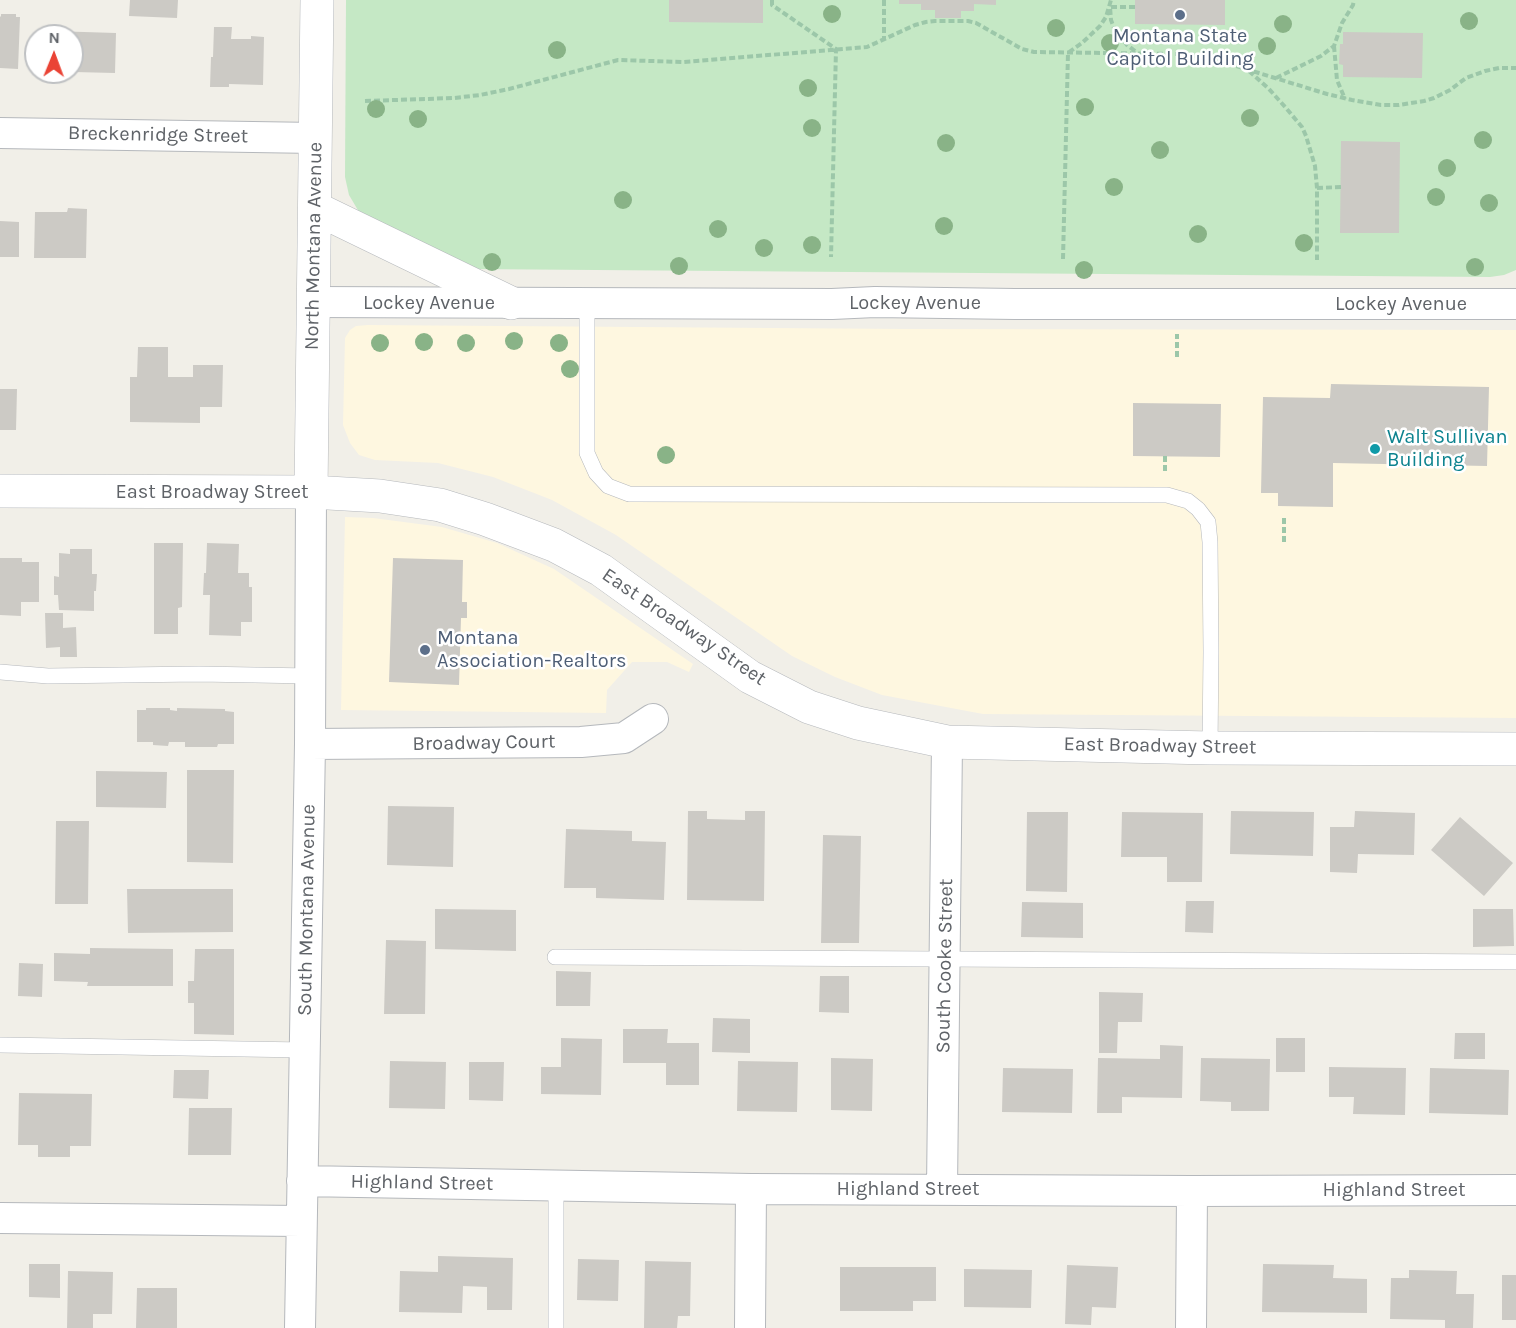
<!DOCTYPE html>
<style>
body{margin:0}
#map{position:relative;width:1516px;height:1328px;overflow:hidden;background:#f1efe8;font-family:Karla,sans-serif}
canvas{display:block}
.north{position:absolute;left:24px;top:24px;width:60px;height:60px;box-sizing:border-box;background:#fff;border:2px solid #bfc1c3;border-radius:50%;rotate:1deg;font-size:16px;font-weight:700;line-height:24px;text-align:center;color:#5f6368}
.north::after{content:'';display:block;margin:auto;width:21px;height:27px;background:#ea4335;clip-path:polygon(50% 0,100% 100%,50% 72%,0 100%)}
</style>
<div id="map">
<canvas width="1516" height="1328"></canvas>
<div class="north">N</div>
</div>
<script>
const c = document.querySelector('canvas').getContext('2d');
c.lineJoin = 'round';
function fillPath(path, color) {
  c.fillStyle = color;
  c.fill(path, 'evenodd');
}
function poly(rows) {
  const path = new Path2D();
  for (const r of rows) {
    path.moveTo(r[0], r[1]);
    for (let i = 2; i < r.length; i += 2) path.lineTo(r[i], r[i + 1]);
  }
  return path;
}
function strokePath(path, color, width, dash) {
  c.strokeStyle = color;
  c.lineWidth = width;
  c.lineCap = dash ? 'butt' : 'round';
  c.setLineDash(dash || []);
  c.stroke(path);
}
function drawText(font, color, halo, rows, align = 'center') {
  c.font = font + ' Karla,sans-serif';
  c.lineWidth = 5;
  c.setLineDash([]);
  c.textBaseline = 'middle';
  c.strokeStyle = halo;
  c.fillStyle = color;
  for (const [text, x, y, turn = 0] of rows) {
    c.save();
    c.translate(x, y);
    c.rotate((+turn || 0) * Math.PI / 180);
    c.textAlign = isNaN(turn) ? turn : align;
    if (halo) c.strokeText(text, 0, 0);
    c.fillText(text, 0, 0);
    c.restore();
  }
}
fillPath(poly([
 [368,325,906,329,1516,330,1516,718,983,714,882,695,835,677,792,656,616,535,552,500,493,477,438,463,375,460,359,455,350,443,343,425,345,338,350,330,356,326],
 [345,517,373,518,442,527,497,543,554,569,693,664,689,672,667,662,632,662,607,690,606,713,341,710]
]), '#fef7e0');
fillPath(poly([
 [346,0,1516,0,1516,270,1504,275,1490,277,468,269,362,217,349,195,345,177]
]), '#c5e8c5');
fillPath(poly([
 [130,0,178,0,177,18,129,16],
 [669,0,763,0,763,23,669,22],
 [899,0,996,0,996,5,974,4,974,11,961,11,961,18,935,18,935,10,921,10,921,4,899,4],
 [1135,0,1225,0,1225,25,1135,24],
 [1,14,16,14,16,17,20,17,18,69,0,68,0,16,1,17],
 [214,27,232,27,231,39,251,39,251,36,264,37,263,85,229,84,229,87,210,87,211,57,213,57],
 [52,31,116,33,115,73,74,72,74,67,72,67,72,36,52,36],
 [1343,32,1423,33,1422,78,1343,77,1343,65,1339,64,1340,44,1343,44],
 [1341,141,1400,142,1399,233,1340,233],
 [68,208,87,209,86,258,34,258,35,212,67,212],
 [0,221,19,222,19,257,0,257],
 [138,347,168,347,168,377,193,377,193,365,223,365,222,407,200,407,200,423,130,422,130,377,137,377],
 [1331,384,1489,387,1487,466,1333,463,1333,507,1278,506,1278,493,1261,493,1263,397,1330,398],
 [0,389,17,389,16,430,0,430],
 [1133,403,1221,404,1220,457,1133,456],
 [154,543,183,543,182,607,178,608,178,634,154,634],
 [207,543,239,544,238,573,249,573,249,587,252,587,252,622,241,622,241,636,209,635,210,595,203,595,204,573,206,573],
 [70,549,92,549,92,574,97,574,96,591,94,591,94,611,59,610,58,595,54,595,54,576,59,577,59,553,70,554],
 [0,558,22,558,22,562,39,562,39,602,21,602,21,616,0,615],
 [393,558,463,560,462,602,467,602,467,618,461,618,459,685,389,682],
 [45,613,63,613,63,628,76,627,77,657,60,657,60,647,46,648],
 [146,708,170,708,170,710,177,711,177,708,225,709,225,711,234,712,234,744,218,744,217,747,185,747,185,742,169,742,168,746,153,745,153,742,137,742,137,710,146,710],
 [187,770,234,770,233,863,187,862],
 [96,771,167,772,166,808,96,807],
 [388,806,454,807,453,867,387,865],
 [688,811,707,811,707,819,745,820,745,811,765,811,764,901,687,900],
 [1231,811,1314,812,1313,856,1230,854],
 [1355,811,1415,813,1414,855,1358,854,1357,873,1330,872,1330,827,1354,827],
 [1027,812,1068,812,1067,892,1026,891],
 [1122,812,1203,813,1202,882,1167,882,1167,857,1121,857],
 [1460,817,1513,863,1484,896,1431,850],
 [56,821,89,821,88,904,55,904],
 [566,829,632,831,632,841,666,842,664,900,596,898,596,888,564,888],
 [823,835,861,836,859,943,821,943],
 [127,889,233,889,233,932,128,933],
 [1186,901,1214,901,1213,933,1185,932],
 [1022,902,1083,903,1083,938,1021,937],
 [435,909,516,910,516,951,435,949],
 [1473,909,1513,909,1514,946,1473,947],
 [386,940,426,941,425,1014,384,1014],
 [90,948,173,949,173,986,87,986,88,982,54,981,54,953,90,954],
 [195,949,234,949,234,1035,194,1034,194,1003,188,1003,188,981,194,981],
 [19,963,43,964,42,997,18,996],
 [556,971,591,972,590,1006,556,1006],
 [820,976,849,976,849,1013,819,1012],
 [1099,992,1143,993,1142,1022,1118,1022,1117,1053,1099,1053],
 [713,1018,750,1019,750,1053,712,1052],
 [623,1029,668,1029,667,1043,699,1043,699,1085,666,1085,666,1063,623,1063],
 [1455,1033,1485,1033,1485,1059,1454,1059],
 [561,1038,602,1039,601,1095,541,1094,541,1067,561,1067],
 [1276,1038,1305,1038,1305,1072,1276,1072],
 [1160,1045,1183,1046,1182,1098,1122,1097,1122,1113,1097,1113,1098,1058,1160,1059],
 [831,1058,873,1059,872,1111,831,1110],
 [1201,1058,1270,1059,1269,1111,1231,1111,1231,1102,1200,1101],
 [390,1061,446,1062,445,1109,389,1108],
 [738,1061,798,1062,797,1112,737,1111],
 [469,1062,504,1062,503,1101,469,1100],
 [1329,1067,1406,1068,1405,1115,1353,1114,1354,1097,1329,1097],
 [1003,1068,1073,1069,1072,1113,1002,1112],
 [1430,1068,1509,1070,1508,1115,1429,1113],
 [174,1070,209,1070,208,1099,173,1098],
 [19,1093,92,1094,91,1146,70,1146,70,1157,38,1157,38,1145,18,1145],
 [189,1108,232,1108,231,1155,188,1155],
 [438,1256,513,1258,512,1310,487,1310,487,1287,463,1286,462,1313,399,1312,400,1271,438,1272],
 [578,1259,619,1260,618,1301,577,1300],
 [645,1261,691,1262,690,1316,678,1316,677,1328,644,1328],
 [29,1264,60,1264,60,1298,29,1297],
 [1263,1264,1334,1265,1333,1278,1367,1279,1367,1313,1262,1312],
 [1067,1265,1118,1267,1116,1308,1092,1307,1091,1325,1065,1324],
 [840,1267,936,1267,936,1301,913,1301,913,1311,840,1311],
 [964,1269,1032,1270,1031,1308,964,1307],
 [1409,1270,1457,1271,1456,1294,1474,1294,1473,1328,1445,1328,1445,1320,1390,1319,1391,1278,1409,1278],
 [68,1271,113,1272,112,1314,93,1314,93,1328,67,1328],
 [1502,1275,1516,1275,1516,1320,1502,1320],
 [137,1288,177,1288,177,1328,136,1328]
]), '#cccac5');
const service = poly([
 [587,303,587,453,596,473,608,486,629,494,1167,495,1188,501,1198,509,1208,522,1210,542,1211,652,1210,748],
 [0,672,48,676,199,674,310,676],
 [555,957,1516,962],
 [0,1045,304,1050],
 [556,1185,556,1328]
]);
const minor = poly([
 [0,133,316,138],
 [314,302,832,304,875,302,1015,304,1516,304],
 [310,744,581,742,624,738,653,719],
 [302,1181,751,1189,1192,1191,1516,1190],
 [942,1189,947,742],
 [0,1218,301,1221],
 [300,1328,310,744,311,492],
 [750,1328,751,1189],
 [1191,1328,1192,1191]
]);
const tertiary = poly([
 [315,208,511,303],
 [0,491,311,492,380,496,440,505,485,519,554,545,601,570,750,677,809,707,858,723,947,742,1210,748,1516,749],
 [311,492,317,0]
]);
strokePath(service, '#b5b8bc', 16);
strokePath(minor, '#b5b8bc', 32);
strokePath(tertiary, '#b5b8bc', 34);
strokePath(poly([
 [772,0,772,5,836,49,831,257],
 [884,0,884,39],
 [1135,7,1110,7,1111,20,1114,28,1127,45,1139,54],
 [1334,46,1337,80,1345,99],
 [1249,71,1269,89,1286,108,1302,127,1306,136,1315,166,1317,188,1317,260],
 [1276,78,1321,56,1334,46,1342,23,1353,5,1354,0],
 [365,101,454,98,480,95,509,89,618,60,684,62,867,47,915,25,926,22,935,21,968,21,976,23,1022,49,1034,52,1178,54,1210,58,1327,94,1352,100,1381,105,1399,105,1424,101,1434,98,1450,90,1466,78,1485,71,1499,68,1516,68],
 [1317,188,1341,187],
 [1063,259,1068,53,1082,43,1100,26,1106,17,1111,0],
 [1177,357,1177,334],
 [1165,456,1165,472],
 [1284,518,1284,544]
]), '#9cc7a9', 4, [6, 3]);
strokePath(service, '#fff', 15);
strokePath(minor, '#fff', 30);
strokePath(tertiary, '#fff', 33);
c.fillStyle = '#89b387';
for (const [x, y] of [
 [832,14],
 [1469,21],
 [1283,24],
 [1056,28],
 [1110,43],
 [1267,46],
 [557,50],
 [808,88],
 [1085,107],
 [376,109],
 [1250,118],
 [418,119],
 [812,128],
 [1483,140],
 [946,143],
 [1160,150],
 [1447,168],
 [1114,187],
 [1436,197],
 [623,200],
 [1489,203],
 [944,226],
 [718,229],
 [1198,234],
 [1304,243],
 [812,245],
 [764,248],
 [492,262],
 [679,266],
 [1475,267],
 [1084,270],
 [514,341],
 [424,342],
 [380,343],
 [466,343],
 [559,343],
 [570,369],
 [666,455]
]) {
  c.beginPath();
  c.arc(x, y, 9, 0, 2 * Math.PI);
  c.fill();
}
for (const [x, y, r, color] of [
 [1180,15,6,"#5c6f8a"],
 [1375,449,6,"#0f9aa8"],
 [425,650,6,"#5c6f8a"]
]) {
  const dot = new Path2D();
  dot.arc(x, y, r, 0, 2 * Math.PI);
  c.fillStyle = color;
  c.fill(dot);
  strokePath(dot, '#fff', 2);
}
drawText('20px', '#4e5e75', '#fff', [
 ["Montana State",1180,36],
 ["Capitol Building",1180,59],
 ["Montana",437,638,"left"],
 ["Association-Realtors",437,661,"left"]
]);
drawText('20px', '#5f6368', '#fff', [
 ["Breckenridge Street",158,135,1],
 ["North Montana Avenue",314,246,-89],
 ["Lockey Avenue",429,303],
 ["Lockey Avenue",915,303],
 ["Lockey Avenue",1401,304],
 ["East Broadway Street",212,492],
 ["East Broadway Street",684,627,34],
 ["Broadway Court",484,743,-1],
 ["East Broadway Street",1160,746,1],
 ["South Montana Avenue",307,910,-89],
 ["South Cooke Street",945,966,-89],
 ["Highland Street",422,1183,1],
 ["Highland Street",908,1189],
 ["Highland Street",1394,1190]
]);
drawText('20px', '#0d838f', '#fff', [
 ["Walt Sullivan",1387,437],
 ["Building",1387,460]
], 'left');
</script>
